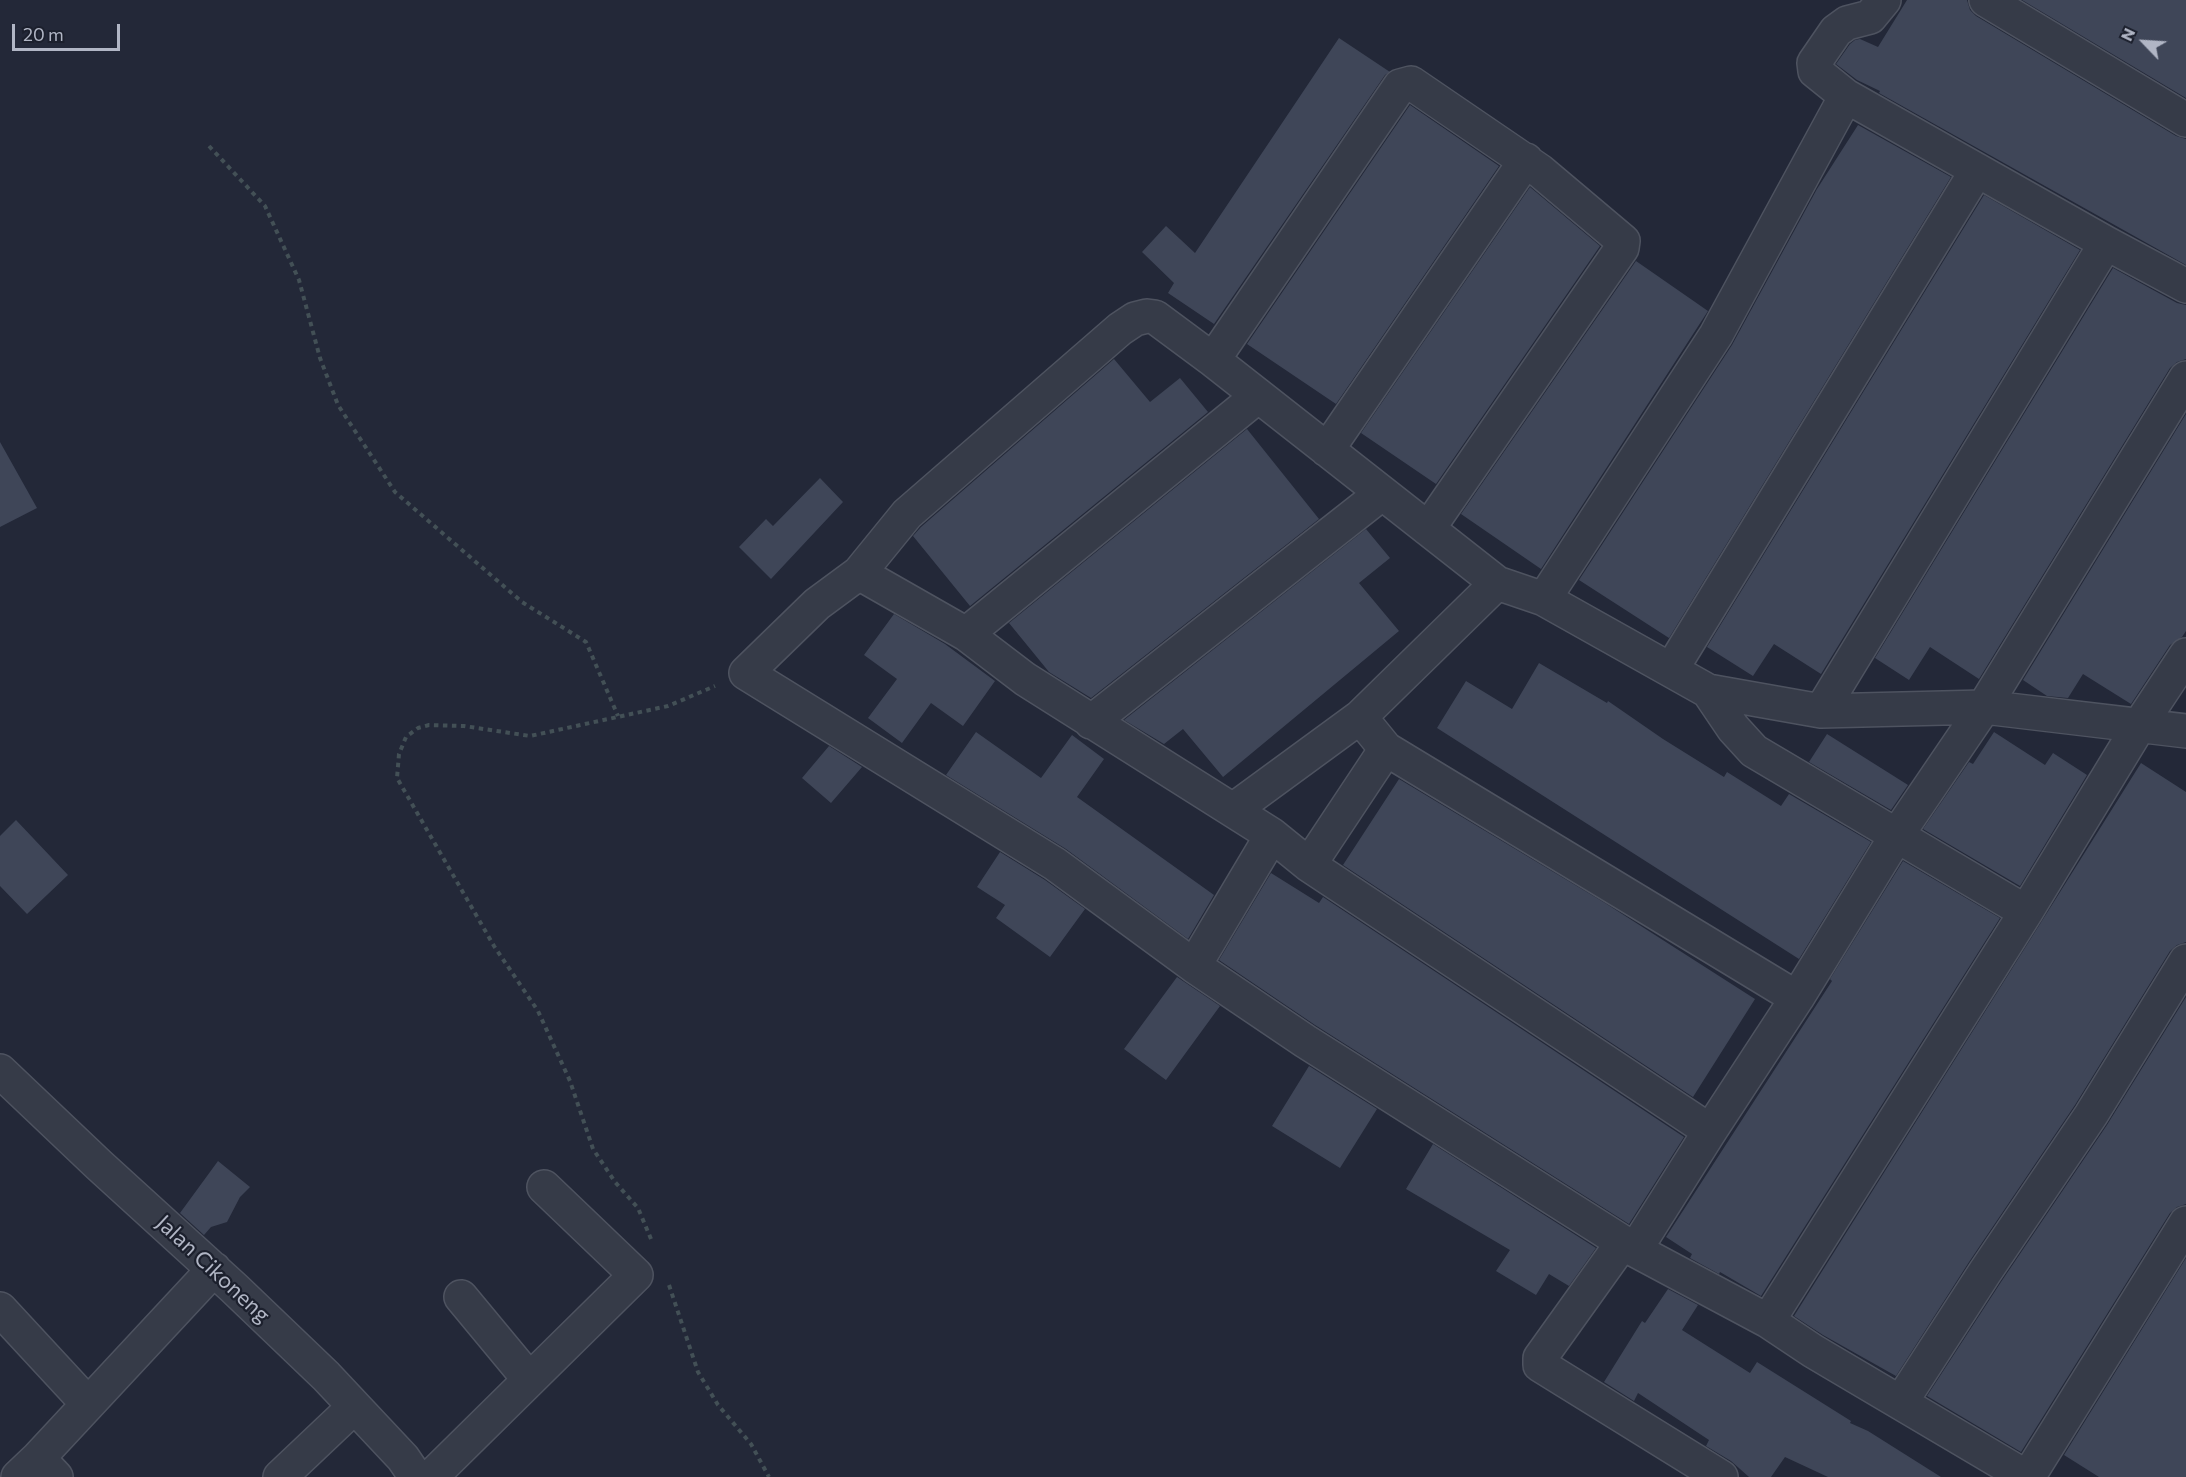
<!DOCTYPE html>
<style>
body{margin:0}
#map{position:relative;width:2186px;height:1477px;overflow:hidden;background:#232838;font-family:Commissioner,sans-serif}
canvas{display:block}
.north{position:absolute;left:2114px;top:12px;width:60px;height:60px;-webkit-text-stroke:4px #1c202d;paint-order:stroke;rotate:295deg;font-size:16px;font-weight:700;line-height:24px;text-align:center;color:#b1b6c5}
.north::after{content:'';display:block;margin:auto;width:21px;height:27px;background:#b1b6c5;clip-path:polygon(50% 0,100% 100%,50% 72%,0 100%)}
.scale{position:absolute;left:12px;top:24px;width:108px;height:27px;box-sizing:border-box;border:3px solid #b1b6c5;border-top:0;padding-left:8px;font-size:18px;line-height:21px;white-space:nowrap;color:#b1b6c5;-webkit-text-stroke:4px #1c202d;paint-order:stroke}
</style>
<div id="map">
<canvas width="2186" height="1477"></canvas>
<div class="north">N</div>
<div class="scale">20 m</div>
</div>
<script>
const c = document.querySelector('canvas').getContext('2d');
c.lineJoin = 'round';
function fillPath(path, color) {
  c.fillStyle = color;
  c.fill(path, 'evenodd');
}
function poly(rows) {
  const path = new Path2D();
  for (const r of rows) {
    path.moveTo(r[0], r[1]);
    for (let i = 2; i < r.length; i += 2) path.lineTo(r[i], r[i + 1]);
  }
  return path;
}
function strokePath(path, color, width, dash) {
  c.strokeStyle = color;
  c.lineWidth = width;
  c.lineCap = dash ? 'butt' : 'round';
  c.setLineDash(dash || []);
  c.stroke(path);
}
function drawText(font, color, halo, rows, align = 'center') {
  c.font = font + ' Commissioner,sans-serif';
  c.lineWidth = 4.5;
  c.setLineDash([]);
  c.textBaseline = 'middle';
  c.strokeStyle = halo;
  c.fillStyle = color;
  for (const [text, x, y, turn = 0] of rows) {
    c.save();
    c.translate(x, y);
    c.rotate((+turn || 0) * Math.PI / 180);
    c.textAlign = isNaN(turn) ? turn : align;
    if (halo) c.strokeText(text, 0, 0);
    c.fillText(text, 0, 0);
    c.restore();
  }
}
fillPath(poly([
 [1907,0,1967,0,1970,10,1976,16,2176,136,2186,139,2186,265,1879,93,1880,91,1857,80,1836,64,1850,44,1855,40,1860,39,1878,47],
 [2022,0,2186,0,2186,98],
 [1339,38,1390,72,1385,75,1214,324,1168,293,1174,283,1142,252,1166,226,1195,253],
 [1410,105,1499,166,1336,404,1247,344],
 [1858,125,1951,177,1669,638,1579,580,1732,345,1817,189],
 [1530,187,1600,246,1436,484,1361,433],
 [1984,195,2080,250,1821,674,1774,644,1753,676,1707,647],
 [1636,261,1708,311,1541,569,1461,514],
 [2113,268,2177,303,2186,305,2186,359,2177,362,2170,368,1979,679,1930,647,1909,680,1875,658],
 [1114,359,1150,402,1180,378,1208,412,970,606,913,536,921,527],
 [2186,414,2186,631,2182,637,2170,645,2131,704,2083,674,2068,698,2047,696,2023,680],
 [1247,429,1319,519,1091,698,1049,672,1009,623],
 [0,442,37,508,0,527],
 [820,478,843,502,771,579,739,547,766,519,773,526],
 [1366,529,1390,558,1359,583,1399,631,1223,777,1183,729,1164,744,1124,720],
 [894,614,945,644,995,681,963,726,931,703,902,743,868,718,897,679,864,655],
 [1539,663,1607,703,1608,701,1663,739,1724,777,1727,772,1781,806,1789,794,1871,842,1799,959,1437,728,1466,681,1512,709],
 [976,732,1041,778,1072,735,1104,759,1077,797,1214,895,1188,939,1066,849,946,775],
 [1994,732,2045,765,2053,753,2087,775,2020,886,1923,829,1969,762,1973,764],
 [1827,734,1908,785,1891,810,1809,762],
 [829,746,862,767,831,803,802,778],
 [2141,763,2186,792,2186,942,2177,945,2170,951,2075,1105,1969,1262,1896,1376,1823,1335,1794,1316],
 [1399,779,1605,903,1755,999,1693,1097,1343,865],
 [16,820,68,875,27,914,0,886,0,836],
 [1000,852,1045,880,1085,909,1050,957,996,918,1005,905,977,887],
 [1903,861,2000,918,1761,1296,1720,1272,1719,1274,1690,1258,1692,1254,1666,1237,1832,981,1830,979],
 [1271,873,1319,903,1323,897,1684,1137,1629,1224,1315,1025,1219,960],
 [1177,977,1220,1006,1166,1080,1124,1049],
 [2186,997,2186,1204,2177,1207,2170,1213,2021,1452,1927,1396,2001,1282,2107,1125],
 [1309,1066,1377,1109,1340,1168,1272,1126],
 [1433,1144,1596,1248,1569,1286,1549,1274,1536,1295,1496,1271,1510,1250,1406,1189],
 [218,1161,250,1187,240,1197,227,1222,211,1227,204,1235,180,1213],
 [2186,1258,2186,1477,2099,1477,2064,1455],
 [1668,1289,1698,1305,1682,1330,1750,1373,1757,1362,1851,1421,1850,1423,1868,1431,1941,1477,1828,1477,1785,1457,1771,1477,1749,1477,1731,1461,1706,1446,1709,1440,1638,1393,1634,1401,1604,1382,1642,1321,1645,1323]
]), '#3f4658');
const minor = poly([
 [1884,0,1870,17,1847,23,1836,31,1814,63,1815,71,1846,96,2106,243,2186,286],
 [1986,0,2186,120],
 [1213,360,1400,86,1411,83,1540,171,1623,241,1622,248,1428,529],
 [1327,450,1526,160],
 [859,573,966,634,1025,679,1272,835,1194,966],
 [1544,599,1716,335,1846,96],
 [966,634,1258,396],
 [1671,670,1977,170],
 [1708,691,1733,728,1754,751,2026,912],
 [1821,711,2106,243],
 [1091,722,1381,494],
 [1386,749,1797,998],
 [1233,810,1360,717],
 [1272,835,1309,865,1710,1131],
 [1309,865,1386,749,1360,717,1497,583],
 [0,1071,99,1165,234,1288,326,1376,403,1458,416,1477],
 [1623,1242,1540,1358,1540,1365,1721,1477],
 [1635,1250,1710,1131,1797,998,1897,835,1984,707,2186,378],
 [461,1297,529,1379],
 [0,1309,88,1404],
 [1768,1321,2026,912,2139,726,2186,655],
 [1901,1402,1985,1272,2091,1115,2186,961],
 [18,1477,38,1458],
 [56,1477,38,1458,214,1269],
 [280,1477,354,1407],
 [431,1477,636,1275,544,1187],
 [2026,1477,1813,1351,1768,1321,1635,1250,1305,1041,1194,966,1055,864,746,673,817,604,859,573,907,514,1120,329,1135,319,1147,316,1155,317,1213,360,1497,583,1544,599,1708,691,1821,711,1984,707,2186,731],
 [2028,1477,2186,1223]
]);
strokePath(minor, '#4e5360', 36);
strokePath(poly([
 [209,146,265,206,299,280,320,358,338,405,395,492,522,602,586,642,618,716],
 [651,1239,638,1208,615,1182,593,1149,570,1081,538,1011,494,946,397,778,399,754,406,737,418,728,429,725,464,726,530,736,668,706,715,686],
 [669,1285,698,1372,718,1405,751,1444,769,1477]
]), '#435056', 4, [4.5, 4.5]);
strokePath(minor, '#363b48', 33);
drawText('22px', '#b1b6c5', '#1c202d', [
 ["Jalan Cikoneng",213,1269,43]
]);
</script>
